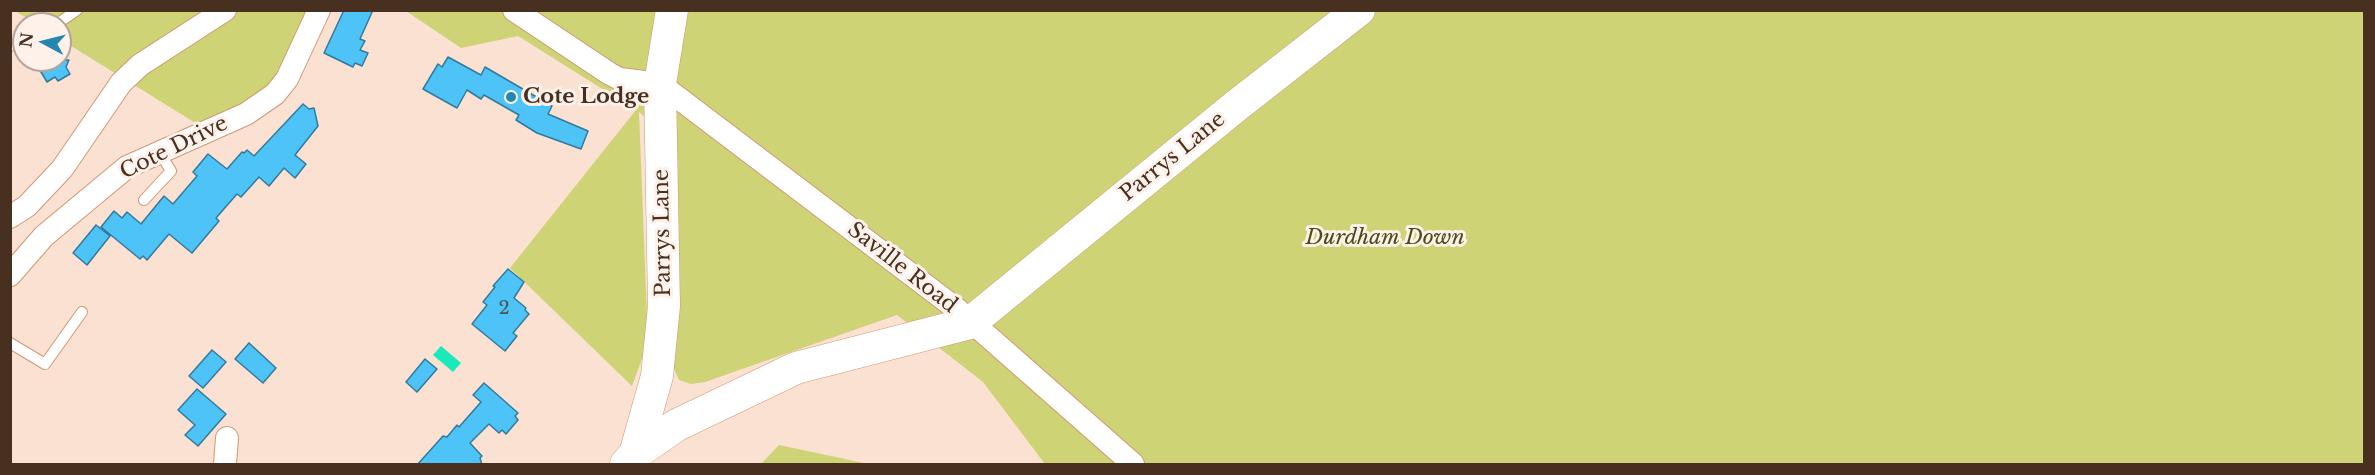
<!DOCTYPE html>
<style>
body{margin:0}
#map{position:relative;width:2375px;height:475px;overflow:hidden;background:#fbe1d2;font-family:"Libre Baskerville",serif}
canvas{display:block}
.frame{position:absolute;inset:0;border:12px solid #483021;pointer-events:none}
.north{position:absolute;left:12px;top:12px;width:60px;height:60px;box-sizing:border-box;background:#fef1ea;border:2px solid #b5a49a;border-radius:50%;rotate:277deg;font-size:16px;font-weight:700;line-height:24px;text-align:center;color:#483021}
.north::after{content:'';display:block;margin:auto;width:21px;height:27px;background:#2387b1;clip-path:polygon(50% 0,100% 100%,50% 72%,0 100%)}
</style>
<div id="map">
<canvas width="2375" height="475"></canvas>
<div class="frame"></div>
<div class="north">N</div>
</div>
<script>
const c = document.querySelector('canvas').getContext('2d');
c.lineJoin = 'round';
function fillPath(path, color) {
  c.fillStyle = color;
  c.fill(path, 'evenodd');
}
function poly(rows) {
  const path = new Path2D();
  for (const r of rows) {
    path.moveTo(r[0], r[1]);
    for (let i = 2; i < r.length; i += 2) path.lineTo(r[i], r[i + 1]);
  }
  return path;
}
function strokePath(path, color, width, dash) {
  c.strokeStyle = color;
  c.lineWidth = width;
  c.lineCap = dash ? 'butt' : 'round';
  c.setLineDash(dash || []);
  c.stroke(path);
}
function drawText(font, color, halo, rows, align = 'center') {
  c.font = font + ' "Libre Baskerville",serif';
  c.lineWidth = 6;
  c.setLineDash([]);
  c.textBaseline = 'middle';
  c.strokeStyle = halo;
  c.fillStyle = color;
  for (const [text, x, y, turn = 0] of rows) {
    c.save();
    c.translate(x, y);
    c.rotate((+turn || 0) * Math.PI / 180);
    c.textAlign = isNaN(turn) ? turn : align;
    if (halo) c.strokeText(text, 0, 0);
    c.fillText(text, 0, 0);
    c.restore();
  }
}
fillPath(poly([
 [15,11,311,11,271,87,242,109,197,124,60,39,60,24,37,24],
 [406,11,2364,11,2364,464,1045,464,983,382,897,315,705,382,691,384,679,380,674,369,675,140,639,112,648,342,632,386,510,268,636,110,518,36,461,48],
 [779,445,845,459,868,464,761,464]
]), '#ced376');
fillPath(poly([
 [441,346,461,363,453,372,433,355]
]), '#19e9bb');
const building = poly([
 [344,10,373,10,360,39,365,41,360,50,368,53,362,66,355,63,353,67,324,53,344,10],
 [448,57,481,75,485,67,552,106,548,114,588,131,581,149,537,133,516,120,519,115,484,95,481,99,467,90,457,108,423,89,438,64,442,67,448,57],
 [49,60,69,60,66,67,70,74,58,81,55,77,47,82,38,67,49,60],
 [303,104,309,109,314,108,318,126,295,155,306,164,295,178,284,168,269,186,259,177,241,197,237,194,216,218,219,221,192,253,169,234,147,260,143,256,140,259,101,227,114,211,122,218,127,212,141,224,164,196,173,204,197,176,193,172,208,154,227,169,242,152,244,153,247,150,254,156,303,104],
 [96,225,110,236,87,265,73,253,96,225],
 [508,269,524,282,514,298,526,308,525,310,529,314,513,333,517,336,505,351,472,324,487,305,483,302,495,287,493,286,508,269],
 [249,343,276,368,263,383,235,359,249,343],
 [212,350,226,362,203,388,189,376,212,350],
 [425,359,437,369,417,392,406,382,425,359],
 [484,383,518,413,515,416,518,420,506,434,502,430,499,433,489,424,470,443,482,456,480,458,482,465,417,465,443,436,447,437,457,425,459,427,481,402,473,395,484,383],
 [197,389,226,414,198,446,185,435,195,425,178,410,197,389]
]);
fillPath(building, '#4ec3f7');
strokePath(building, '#327a9b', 1.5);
const service = poly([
 [57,24,77,10],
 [10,46,24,41],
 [144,200,171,171,160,153],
 [10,343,45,364,82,312]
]);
const minor = poly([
 [514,10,610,74,620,79,660,84,958,310,1133,464],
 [10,217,27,206,62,169,121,83,140,65,225,10],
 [10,275,44,236,127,167,246,114,275,94,287,79,319,10],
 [225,464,227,438]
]);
const secondary = poly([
 [635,454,657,376,664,306,660,84,672,10],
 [626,464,635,454,677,425,796,368,970,323,1236,106,1359,10]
]);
strokePath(service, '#d39773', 12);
strokePath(minor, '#d39773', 24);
strokePath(secondary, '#d39773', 33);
strokePath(service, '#fff', 10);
strokePath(minor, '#fff', 22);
strokePath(secondary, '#fff', 32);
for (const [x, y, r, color] of [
 [511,97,6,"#2387b1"]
]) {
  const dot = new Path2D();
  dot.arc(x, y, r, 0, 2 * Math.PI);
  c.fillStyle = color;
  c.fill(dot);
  strokePath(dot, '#fef1ea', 2);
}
drawText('18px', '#4a5556', null, [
 ["2",504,309]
]);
drawText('bold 21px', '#483021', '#fef1ea', [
 ["Cote Lodge",523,97]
], 'left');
drawText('21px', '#483021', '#fef1ea', [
 ["Cote Drive",174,148,-26],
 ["Parrys Lane",1173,157,-39],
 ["Parrys Lane",663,233,-91],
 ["Saville Road",902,268,38]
]);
drawText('italic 21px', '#4b4d16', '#fef1ea', [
 ["Durdham Down",1385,238]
]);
</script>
